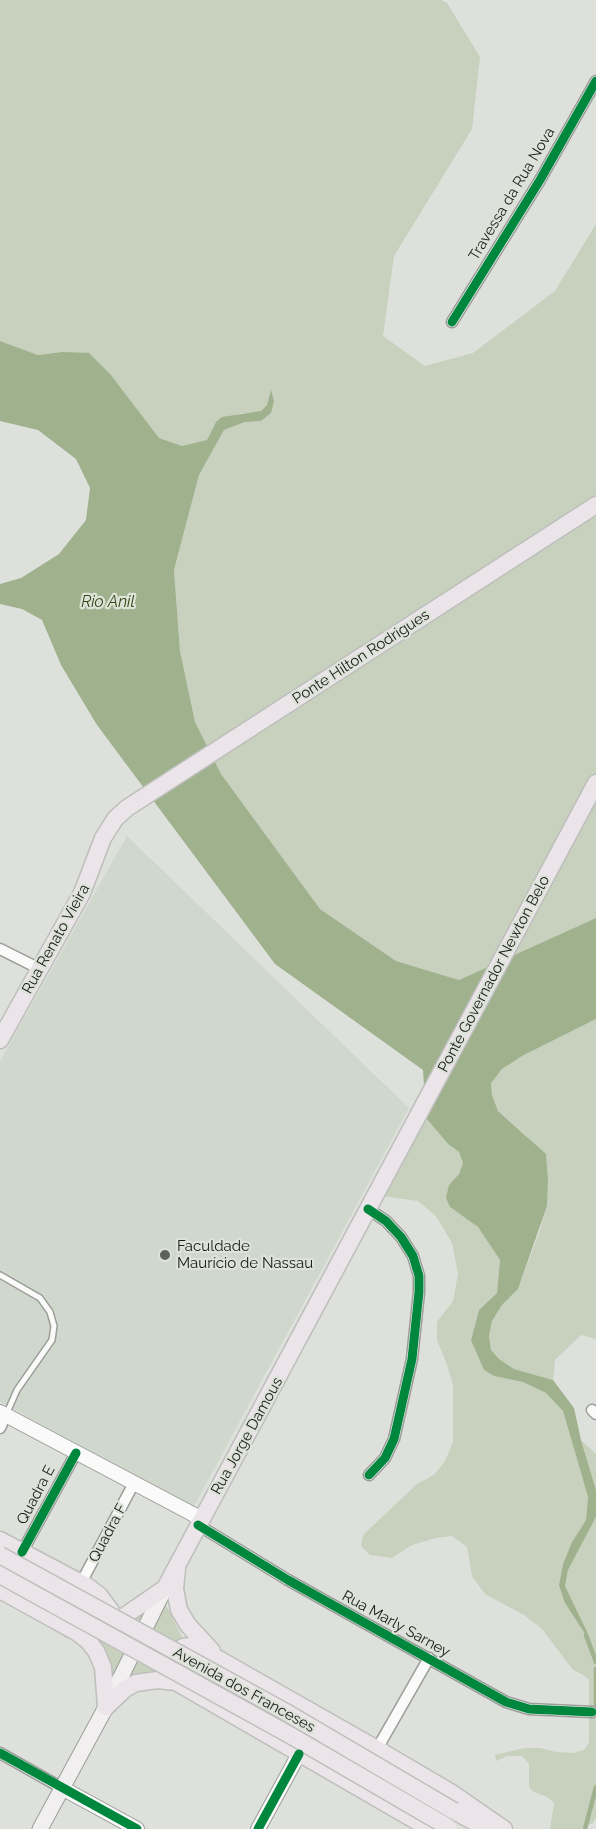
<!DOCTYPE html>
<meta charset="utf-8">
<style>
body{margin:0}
canvas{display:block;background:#dee1db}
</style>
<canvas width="596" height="1829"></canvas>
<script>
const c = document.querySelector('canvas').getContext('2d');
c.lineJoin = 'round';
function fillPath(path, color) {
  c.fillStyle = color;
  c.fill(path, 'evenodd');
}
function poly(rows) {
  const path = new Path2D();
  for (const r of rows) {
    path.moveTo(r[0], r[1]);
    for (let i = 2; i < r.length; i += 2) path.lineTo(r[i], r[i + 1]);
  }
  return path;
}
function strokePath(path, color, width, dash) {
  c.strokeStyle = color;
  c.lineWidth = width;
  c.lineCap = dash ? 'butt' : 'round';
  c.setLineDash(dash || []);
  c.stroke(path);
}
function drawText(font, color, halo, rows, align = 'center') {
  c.font = font + ' Raleway,sans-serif';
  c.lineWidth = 4.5;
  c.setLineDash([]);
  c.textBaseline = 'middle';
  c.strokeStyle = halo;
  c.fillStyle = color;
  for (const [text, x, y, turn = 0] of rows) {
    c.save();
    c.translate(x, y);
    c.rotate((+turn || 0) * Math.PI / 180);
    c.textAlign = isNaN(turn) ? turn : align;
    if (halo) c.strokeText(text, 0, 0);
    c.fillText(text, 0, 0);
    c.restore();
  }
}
fillPath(poly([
 [127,836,409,1108,194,1506,0,1402,0,1061]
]), '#d0d7cc');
fillPath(poly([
 [0,0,441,0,447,3,480,57,472,129,394,256,383,336,425,366,473,353,555,291,596,224,596,918,459,980,396,961,320,909,221,774,195,722,180,651,174,570,199,475,224,430,245,422,261,421,271,413,271,392,267,405,261,411,254,413,242,413,216,422,207,440,182,446,159,438,111,375,62,352,38,355,0,341],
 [596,1019,596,1339,581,1335,555,1360,553,1380,514,1369,499,1359,491,1350,489,1336,492,1321,502,1305,518,1289,539,1233,547,1206,548,1181,527,1136,498,1111,492,1095,491,1082,502,1069,522,1056],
 [426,1118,448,1144,459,1152,463,1163,459,1174,449,1185,450,1207,478,1227,500,1260,497,1293,479,1310,471,1339,484,1370,494,1376,523,1382,546,1393,563,1411,588,1497,586,1520,572,1542,563,1564,559,1585,573,1604,565,1586,568,1570,596,1517,596,1817,593,1823,580,1829,550,1829,554,1803,547,1797,534,1792,529,1787,529,1764,522,1756,507,1756,496,1761,495,1755,525,1748,540,1748,556,1752,573,1753,584,1750,589,1743,589,1680,582,1674,573,1670,542,1629,524,1615,485,1594,472,1576,467,1547,452,1536,436,1538,412,1545,392,1558,370,1555,361,1546,363,1535,417,1484,434,1475,445,1461,453,1442,453,1385,446,1362,437,1340,437,1322,453,1301,458,1274,452,1243,436,1216,418,1201,381,1196],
 [581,1440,596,1454,596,1490],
 [151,1603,112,1687,108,1659,99,1640],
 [165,1603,182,1637,166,1671,128,1679]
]), '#c7d1be');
fillPath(poly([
 [0,341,38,355,62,352,89,353,111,375,159,438,182,446,207,440,216,422,222,417,261,411,267,405,271,390,274,401,271,413,261,421,245,422,224,430,199,475,174,570,180,651,195,722,221,774,320,909,396,961,459,980,596,918,596,1019,522,1056,502,1069,491,1083,492,1095,498,1111,546,1154,548,1181,547,1206,518,1289,502,1305,492,1321,489,1336,491,1350,499,1359,514,1369,553,1380,574,1408,581,1440,596,1490,596,1517,568,1570,565,1586,587,1632,586,1635,565,1603,559,1585,563,1564,572,1542,586,1520,588,1497,563,1411,546,1393,523,1382,494,1376,484,1370,471,1340,479,1310,497,1293,500,1260,478,1227,450,1207,446,1198,449,1185,459,1174,463,1163,459,1152,448,1144,426,1118,423,1070,275,964,97,725,61,665,42,620,22,609,0,604,0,584,21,578,59,554,86,520,90,488,76,459,38,430,0,421]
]), '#9fb18d');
strokePath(poly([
 [586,1635,596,1662],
 [596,1669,596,1709],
 [585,1829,596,1787]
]), '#9fb18d', 4.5);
const service = poly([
 [0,1275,40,1298,50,1312,54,1326,52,1340,17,1390,6,1415]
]);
const minor = poly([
 [452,322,540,180,596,81],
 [0,949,40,969],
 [368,1209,386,1221,401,1237,413,1256,419,1276,419,1292,412,1359,394,1439,385,1458,369,1475],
 [592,1410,596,1414],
 [0,1428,6,1415],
 [198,1525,288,1580,506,1702,529,1709,592,1712],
 [22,1552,76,1453],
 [81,1583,134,1483],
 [377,1749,429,1658],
 [0,1753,62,1788]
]);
const tertiary = poly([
 [0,1412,202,1519],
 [62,1788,137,1829],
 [258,1829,299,1754]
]);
const secondary = poly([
 [40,1829,106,1707,165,1588]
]);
const primary = poly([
 [0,1040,82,893,103,838,115,819,127,808,596,505],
 [0,1540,87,1586,99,1595,111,1611,112,1619,110,1626],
 [177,1569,175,1589,179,1610,188,1625,212,1651],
 [0,1590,78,1633,88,1641,96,1651,103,1667,106,1707],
 [70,1629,86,1633,104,1630,165,1588,596,783],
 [180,1684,175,1680,171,1670,173,1657,183,1647,190,1646,201,1649,377,1749,452,1793,504,1829],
 [106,1707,125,1689,136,1683,158,1680,176,1682,430,1829],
 [454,1811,487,1829]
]);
strokePath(service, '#9a9d98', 8);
strokePath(minor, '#9a9d98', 13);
strokePath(tertiary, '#9a9d98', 16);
strokePath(secondary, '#9a9d98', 17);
strokePath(primary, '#bdbfbc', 19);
strokePath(service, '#fafafa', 5);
strokePath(minor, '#fafafa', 10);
strokePath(tertiary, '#fafafa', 14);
strokePath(secondary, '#f2eff0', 15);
strokePath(primary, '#ebe4e8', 16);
const primaryBridge = poly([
 [0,1555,284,1711,454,1811],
 [0,1575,288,1734,448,1827]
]);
strokePath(primaryBridge, '#bdbfbc', 19, []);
strokePath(primaryBridge, '#ebe4e8', 16);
strokePath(poly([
 [452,322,540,180,596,81],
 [368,1209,386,1221,401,1237,413,1256,419,1276,419,1292,412,1359,394,1439,385,1458,369,1475],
 [198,1525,288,1580,506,1702,529,1709,592,1712],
 [22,1552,76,1453],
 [0,1753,137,1829],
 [258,1829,299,1754]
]), '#00873e', 9);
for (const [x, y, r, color] of [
 [165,1255,6,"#5f615d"]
]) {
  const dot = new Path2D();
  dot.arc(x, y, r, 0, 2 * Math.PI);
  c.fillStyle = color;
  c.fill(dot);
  strokePath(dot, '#dee3d9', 2);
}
drawText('15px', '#1a1c19', '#dee3d9', [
 ["Travessa da Rua Nova",512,194,-59],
 ["Ponte Hilton Rodrigues",361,657,-33],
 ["Rua Renato Vieira",56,939,-61],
 ["Ponte Governador Newton Belo",494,974,-62],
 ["Rua Jorge Damous",247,1436,-61],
 ["Quadra E",36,1495,-62],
 ["Quadra F",108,1533,-62],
 ["Rua Marly Sarney",396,1624,29],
 ["Avenida dos Franceses",244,1690,29]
]);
drawText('15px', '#1a1c19', '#dee3d9', [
 ["Faculdade",177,1246],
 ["Maurício de Nassau",177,1263]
], 'left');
drawText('italic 16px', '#324913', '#dee3d9', [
 ["Rio Anil",108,602]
]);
</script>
